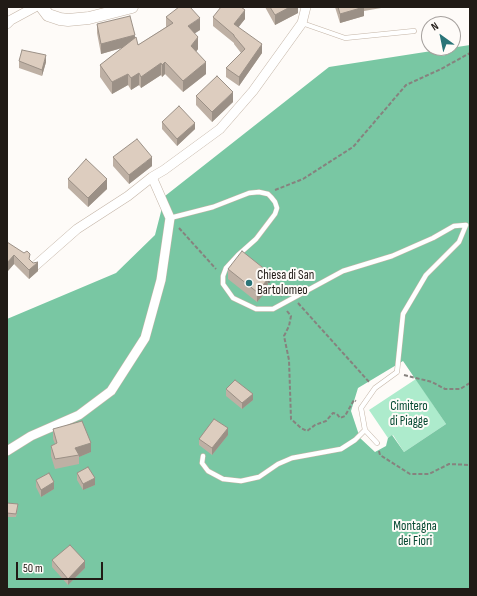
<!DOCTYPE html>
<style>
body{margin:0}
#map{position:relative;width:477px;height:596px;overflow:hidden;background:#fefbf8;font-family:"Sofia Sans Condensed",sans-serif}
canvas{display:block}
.frame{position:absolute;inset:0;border:8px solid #211b16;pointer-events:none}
.north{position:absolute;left:421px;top:16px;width:40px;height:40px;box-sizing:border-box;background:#fefbf8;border:1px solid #a6a19e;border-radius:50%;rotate:327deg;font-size:11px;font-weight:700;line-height:16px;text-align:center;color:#211b16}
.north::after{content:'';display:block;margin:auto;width:14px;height:18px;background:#2a7478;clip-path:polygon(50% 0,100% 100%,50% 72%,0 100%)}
.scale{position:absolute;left:16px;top:562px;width:87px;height:18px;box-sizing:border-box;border:2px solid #211b16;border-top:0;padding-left:5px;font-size:12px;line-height:14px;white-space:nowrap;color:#211b16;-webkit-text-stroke:3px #fefbf8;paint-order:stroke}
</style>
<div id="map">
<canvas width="477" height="596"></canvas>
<div class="frame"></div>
<div class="north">N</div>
<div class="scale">50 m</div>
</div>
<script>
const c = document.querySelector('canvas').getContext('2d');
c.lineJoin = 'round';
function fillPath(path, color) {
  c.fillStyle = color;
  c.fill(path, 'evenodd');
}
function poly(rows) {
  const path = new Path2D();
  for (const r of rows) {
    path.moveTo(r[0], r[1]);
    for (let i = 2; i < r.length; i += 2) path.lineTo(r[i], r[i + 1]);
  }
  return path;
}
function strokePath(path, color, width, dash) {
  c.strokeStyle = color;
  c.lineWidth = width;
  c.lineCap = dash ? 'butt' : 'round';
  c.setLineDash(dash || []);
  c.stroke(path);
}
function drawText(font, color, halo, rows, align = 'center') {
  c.font = font + ' "Sofia Sans Condensed",sans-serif';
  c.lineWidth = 4;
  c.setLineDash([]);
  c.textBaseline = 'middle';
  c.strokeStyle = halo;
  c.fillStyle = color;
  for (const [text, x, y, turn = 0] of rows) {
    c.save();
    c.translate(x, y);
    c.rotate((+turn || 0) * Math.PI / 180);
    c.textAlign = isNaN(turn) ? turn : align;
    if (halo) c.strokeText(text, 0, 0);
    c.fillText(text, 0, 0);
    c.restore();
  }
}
fillPath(poly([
 [416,379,446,424,404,452,393,435,388,438,369,410]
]), '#adebcc');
fillPath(poly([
 [470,45,470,589,7,589,7,319,116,273,155,235,165,196,329,67],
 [403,361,446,424,404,452,392,435,388,438,386,446,375,452,360,438,351,411,358,388]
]), '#79c7a3');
const service = poly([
 [302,23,345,38,414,31],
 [170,218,213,207,249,193,259,192,268,194,271,197,275,202,277,208,275,214,256,239,238,255,226,268,223,276,223,284,233,298,256,309,273,309,343,271,392,256,433,238,454,226,466,225,459,242,426,275,403,314,397,372,375,388,361,408,365,430,377,443],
 [203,456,202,463,208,471,223,479,241,481,259,477,278,464,292,458,341,449,355,440,365,430]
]);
const minor = poly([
 [7,24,11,20,35,7],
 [35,266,77,229,128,196,152,177,164,170,220,129,253,91,302,23,306,7],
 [7,451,31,436,79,415,111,391,145,338,161,280,170,218,152,177]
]);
const tertiary = poly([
 [42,7,48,15,60,19,68,20,89,18,132,7]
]);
strokePath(service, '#c4b5a7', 5.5);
strokePath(minor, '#c4b5a7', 10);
strokePath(tertiary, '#c4b5a7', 13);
strokePath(poly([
 [275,190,303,179,353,147,406,85,441,69,470,53],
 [179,228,216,269],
 [267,280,282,296],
 [298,303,370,383],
 [287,311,291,316,289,326,284,336,289,360,291,419,301,428,307,431,315,425,326,421,333,413,337,414,340,418,345,416,354,400,356,401],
 [404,375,432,382,445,389,460,389,470,383],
 [379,451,380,455,410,474,429,474,449,464,470,465]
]), '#86827e', 2, [4, 2]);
strokePath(service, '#fff', 4.5);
strokePath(minor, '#fff', 9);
strokePath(tertiary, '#fff', 12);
fillPath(poly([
 [265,7,298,7,298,13,275,25],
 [335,7,387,7,364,11,364,16,340,23],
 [166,17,200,30,194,33,198,49,196,52,206,74,183,92,165,74,162,77,161,75,141,88,139,85,131,90,128,85,112,94,100,77,100,65,122,48,101,54,97,33,97,24,135,38,138,45,166,27],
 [213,17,245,19,238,27,262,53,239,86,226,77,226,68,241,53,234,44,234,43,213,26],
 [19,61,46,62,42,76,19,68],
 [196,96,233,102,212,122,196,105],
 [162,122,195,129,177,146,162,129],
 [113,157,152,166,129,184,113,166],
 [68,179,107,189,88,207,68,188],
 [7,242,30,260,38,271,29,279,14,264,7,272],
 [228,269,267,278,268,289,257,302,228,279],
 [226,389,253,400,242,409,226,396],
 [53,429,91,452,79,457,79,464,55,469,51,456,51,446,55,444,53,439],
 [228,435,212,455,199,445,199,439],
 [77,473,95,485,83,490,77,480],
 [36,480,54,489,41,497,36,487],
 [7,503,18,507,16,517,7,517],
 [52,560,85,568,68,585,52,567]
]), '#beb0a4');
fillPath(poly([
 [290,7,298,7,298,13,275,25,275,15],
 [364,7,364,16,340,23,340,14],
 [245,10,245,19,234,33,234,24],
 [200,18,200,30,188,38,188,26],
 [135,35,135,44,101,54,101,44],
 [198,37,198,49,191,58,191,46],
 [262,44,262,53,239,86,239,77],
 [46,55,46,62,42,76,42,70],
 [165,62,165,74,162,77,162,65],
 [206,62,206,74,183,92,183,81],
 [161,63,161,75,141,88,141,77],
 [139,73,139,85,131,90,131,78],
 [128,74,128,85,112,94,112,82],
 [233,92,233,102,212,122,212,112],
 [195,123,195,129,177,146,177,139],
 [152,157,152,166,129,184,129,175],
 [107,179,107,189,88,207,88,198],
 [14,255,14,264,7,272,7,263],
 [38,262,38,271,29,279,29,270],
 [267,271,268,289,257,302,257,292,263,276],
 [253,394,253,400,242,409,242,403],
 [228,428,228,435,212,455,212,448],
 [91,443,91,452,79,457,79,455,75,448],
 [95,478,95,485,83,490,83,484],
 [54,482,54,489,41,497,41,490],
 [85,561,85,568,68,585,68,579]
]), '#9b9086');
const building = poly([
 [179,7,190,7,200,18,188,26,198,37,191,46,206,62,183,81,165,62,162,65,161,63,141,77,139,73,131,78,128,74,112,82,100,65,136,37,138,45,173,23,166,17,179,7],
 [221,7,241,7,245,10,234,24,262,44,239,77,226,68,245,49,234,36,234,35,213,17,221,7],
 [270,7,290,7,275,15,270,7],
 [338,7,364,7,340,14,338,7],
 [130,16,135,35,101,44,97,24,130,16],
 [22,50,46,55,42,70,19,61,22,50],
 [217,76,233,92,212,112,196,96,217,76],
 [179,106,195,123,177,139,162,122,179,106],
 [137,139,152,157,129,175,113,157,137,139],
 [86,159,107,179,88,198,68,179,86,159],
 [7,242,24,253,27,251,30,254,29,259,33,263,38,262,29,270,14,255,7,263,7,242],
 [242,251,267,271,263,276,268,279,257,292,228,269,242,251],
 [235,380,253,394,242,403,226,389,235,380],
 [214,419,228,428,212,448,199,439,214,419],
 [82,421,91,443,75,448,79,455,55,459,51,446,57,443,53,429,82,421],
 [88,467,95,478,83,484,77,473,88,467],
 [49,473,54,482,41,490,36,480,49,473],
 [7,503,18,504,16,514,7,513,7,503],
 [70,545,85,561,68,579,52,560,70,545]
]);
fillPath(building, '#ddcdbf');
strokePath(building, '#9b9086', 1);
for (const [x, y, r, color] of [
 [249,283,4,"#2a7478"]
]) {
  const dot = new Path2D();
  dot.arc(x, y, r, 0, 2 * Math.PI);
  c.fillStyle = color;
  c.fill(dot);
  strokePath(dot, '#fefbf8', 1.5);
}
drawText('13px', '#211b16', '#fefbf8', [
 ["Chiesa di San",257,276],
 ["Bartolomeo",257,291]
], 'left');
drawText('13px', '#034730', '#fefbf8', [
 ["Cimitero",409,407],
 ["di Piagge",409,422],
 ["Montagna",415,527],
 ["dei Fiori",415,542]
]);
</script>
